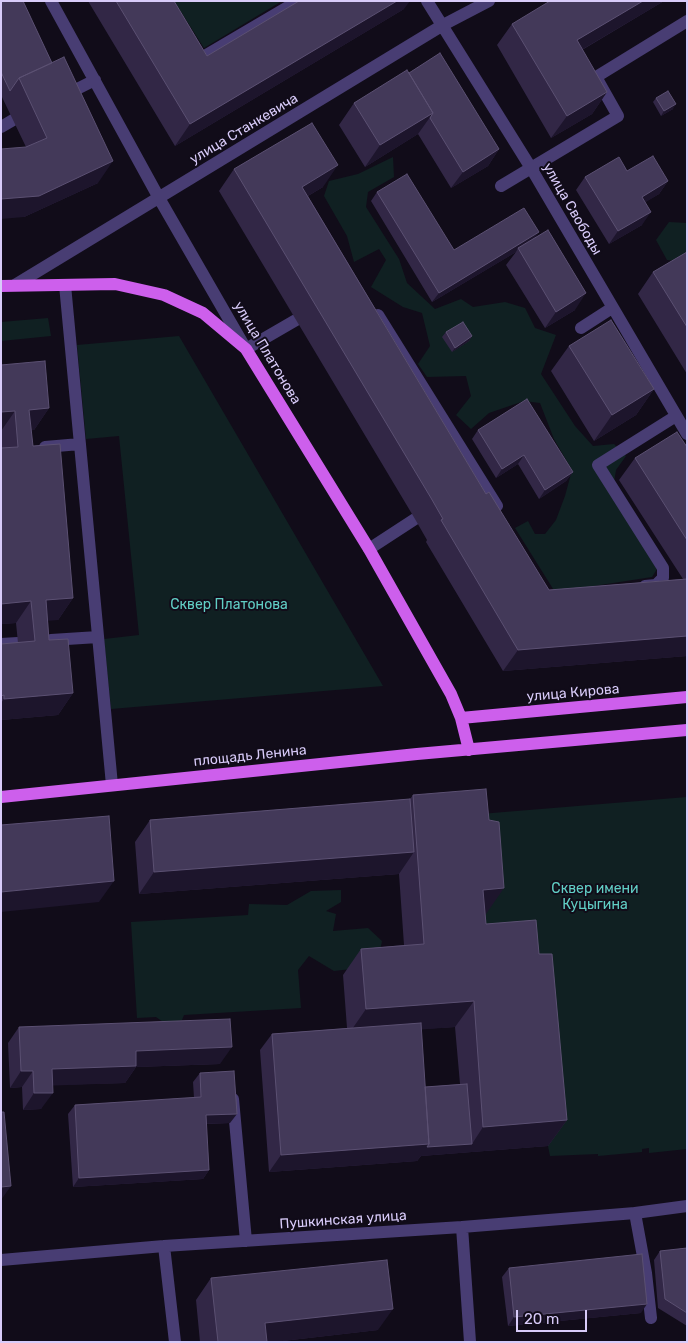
<!DOCTYPE html>
<meta charset="utf-8">
<style>
body{margin:0}
#map{position:relative;width:688px;height:1343px;overflow:hidden;background:#110c19;font-family:Rubik,sans-serif}
canvas{display:block}
.frame{position:absolute;inset:0;border:2px solid #d8cbf9;pointer-events:none}
.scale{position:absolute;left:516px;top:1310px;width:71px;height:22px;box-sizing:border-box;border:2px solid #d8cbf9;border-top:0;padding-left:6px;font-size:15px;line-height:18px;white-space:nowrap;color:#d8cbf9;-webkit-text-stroke:4px #110c19;paint-order:stroke}
</style>
<div id="map">
<canvas width="688" height="1343"></canvas>
<div class="frame"></div>
<div class="scale">20 m</div>
</div>
<script>
const c = document.querySelector('canvas').getContext('2d');
c.lineJoin = 'round';
function fillPath(path, color) {
  c.fillStyle = color;
  c.fill(path, 'evenodd');
}
function poly(rows) {
  const path = new Path2D();
  for (const r of rows) {
    path.moveTo(r[0], r[1]);
    for (let i = 2; i < r.length; i += 2) path.lineTo(r[i], r[i + 1]);
  }
  return path;
}
function strokePath(path, color, width, dash) {
  c.strokeStyle = color;
  c.lineWidth = width;
  c.lineCap = dash ? 'butt' : 'round';
  c.setLineDash(dash || []);
  c.stroke(path);
}
function drawText(font, color, halo, rows, align = 'center') {
  c.font = font + ' Rubik,sans-serif';
  c.lineWidth = 4;
  c.setLineDash([]);
  c.textBaseline = 'middle';
  c.strokeStyle = halo;
  c.fillStyle = color;
  for (const [text, x, y, turn = 0] of rows) {
    c.save();
    c.translate(x, y);
    c.rotate((+turn || 0) * Math.PI / 180);
    c.textAlign = isNaN(turn) ? turn : align;
    if (halo) c.strokeText(text, 0, 0);
    c.fillText(text, 0, 0);
    c.restore();
  }
}
fillPath(poly([
 [174,1,282,1,204,48],
 [393,157,394,177,368,192,366,207,399,259,407,283,435,309,461,299,473,307,505,302,525,308,535,328,556,335,541,374,575,426,593,446,614,444,626,456,616,470,612,494,657,569,652,577,555,592,515,528,528,521,535,534,545,534,556,520,565,496,572,470,554,439,540,403,524,401,489,413,471,429,456,415,471,396,466,376,427,377,418,364,430,346,422,313,403,307,371,287,386,260,379,249,354,262,347,236,324,196,329,181,358,174],
 [669,222,687,223,687,262,667,260,656,240],
 [48,318,51,336,1,341,1,322],
 [179,336,383,686,111,709,104,639,139,635,119,436,86,439,77,345],
 [687,797,687,1149,649,1153,649,1148,642,1149,642,1152,598,1156,598,1154,550,1156,548,1146,465,916,486,914,468,815],
 [341,890,341,902,326,911,336,914,333,931,368,928,382,941,377,966,334,971,309,956,298,970,301,1008,184,1015,182,1020,166,1024,156,1017,137,1018,131,922,248,915,249,904,287,905,311,891]
]), '#102022');
strokePath(poly([
 [51,1,159,198,246,349,296,320],
 [427,1,531,168,687,434],
 [195,55,198,60,298,1],
 [63,96,95,80],
 [1,127,13,120],
 [501,186,618,116,596,77,687,21],
 [15,285,443,25,489,1],
 [65,285,112,785],
 [378,315,497,506],
 [581,328,612,308],
 [45,447,80,444],
 [369,549,415,519],
 [645,586,656,585,663,578,663,568,598,465,676,416],
 [51,640,98,637],
 [1,644,18,643],
 [233,1099,246,1241],
 [635,1213,646,1273,651,1318],
 [462,1227,470,1342],
 [164,1246,175,1342],
 [1,1260,164,1246,462,1227,635,1213,687,1206]
]), '#483d73', 12);
strokePath(poly([
 [1,286,115,284,164,295,203,313,246,349,369,549,451,694,461,718,469,750],
 [461,718,687,697],
 [1,797,417,754,687,730]
]), '#cd5fec', 12);
fillPath(poly([
 [1,1,98,183,24,217,26,147,1,95],
 [88,1,174,1,207,56,404,9,175,146],
 [664,1,582,50,607,92,592,114,551,138,497,45,512,24],
 [409,73,499,149,488,166,451,188,418,134,365,167,339,125,354,103],
 [656,98,673,109,661,116,653,102],
 [234,169,323,187,308,196,486,494,549,590,683,579,619,480,635,458,687,447,687,656,503,671,426,542,427,540,415,519,219,191],
 [627,171,668,181,659,194,645,202,642,225,609,244,576,190,585,177],
 [377,192,454,250,535,238,575,310,545,328,506,265,516,252,432,302,371,201],
 [687,252,687,374,638,294,653,272],
 [446,332,472,336,469,341,452,352,442,337],
 [569,346,654,389,636,415,594,441,551,371],
 [1,365,49,408,34,430,31,430,33,446,73,598,58,620,48,620,49,640,73,693,58,715,1,720,1,644,18,643,16,623,1,624],
 [478,430,573,472,566,481,539,499,518,464,496,478,472,439],
 [413,795,486,914,485,914,486,924,539,954,567,1120,548,1146,421,1156,417,1161,269,1172,260,1050,272,1034,347,1028,343,975,361,949,404,945,399,874,139,894,135,842,150,820,410,799],
 [455,1027,460,1084,425,1087,421,1029],
 [19,1027,220,1064,136,1067,125,1083,52,1085,41,1109,23,1110,22,1087,10,1088,8,1043],
 [200,1073,230,1123,206,1124,209,1170,203,1179,73,1187,68,1114,75,1105,194,1098,193,1082],
 [687,1248,687,1326,658,1308,654,1260,660,1251],
 [509,1268,641,1313,508,1326,502,1277],
 [211,1278,378,1330,274,1342,200,1342,196,1300]
]), '#322746');
fillPath(poly([
 [397,1,410,1,404,9,175,146,190,124],
 [643,1,664,1,561,62,577,40],
 [607,92,592,114,551,138,567,116],
 [676,104,673,109,661,116,664,111],
 [433,113,418,134,365,167,380,145],
 [499,149,488,166,451,188,463,172],
 [113,161,98,183,24,217,1,219,1,199],
 [338,165,323,187,287,208,302,187],
 [668,181,659,194,633,210,642,197],
 [651,212,642,225,609,244,618,231],
 [539,232,533,241,518,248,516,252,432,302,439,293],
 [586,293,575,310,545,328,556,312],
 [472,336,469,341,452,352,455,348],
 [654,389,636,415,594,441,612,415],
 [49,408,34,430,17,432,29,410],
 [15,411,1,431,1,412],
 [524,455,518,464,496,478,502,469],
 [573,472,566,481,539,499,545,490],
 [73,598,58,620,33,622,46,600],
 [31,601,16,623,1,624,1,604],
 [687,636,687,656,503,671,518,650],
 [73,693,58,715,1,720,1,703,4,699],
 [414,852,399,874,139,894,154,872],
 [114,881,99,902,1,912,1,892],
 [504,888,486,914,465,916,483,890],
 [474,1001,455,1027,348,1035,366,1009],
 [232,1047,220,1064,136,1067,125,1083,40,1086,52,1069,136,1051],
 [21,1071,33,1071,22,1087,10,1088],
 [34,1093,53,1093,41,1109,23,1110],
 [237,1114,230,1123,199,1124,206,1115],
 [567,1120,548,1146,421,1156,417,1161,269,1172,281,1155,429,1144,472,1144,483,1127],
 [209,1170,203,1179,73,1187,79,1178],
 [11,1186,1,1200,1,1187],
 [647,1304,641,1313,508,1326,514,1317],
 [393,1309,378,1330,274,1342,252,1342,265,1323]
]), '#1d152c');
const building = poly([
 [1,1,23,1,52,63,19,78,10,91,1,72,1,1],
 [116,1,174,1,207,56,299,1,397,1,190,124,116,1],
 [550,1,643,1,577,40,607,92,567,116,512,24,550,1],
 [440,53,499,149,463,172,430,118,433,113,409,73,440,53],
 [64,57,113,161,39,196,1,199,1,149,26,147,47,138,19,78,64,57],
 [407,70,433,113,380,145,354,103,407,70],
 [668,91,676,104,664,111,656,98,668,91],
 [312,123,338,165,302,187,486,494,489,492,549,590,687,579,687,636,518,650,441,520,443,519,431,498,234,169,312,123],
 [653,156,668,181,642,197,651,212,618,231,585,177,619,157,627,171,653,156],
 [407,174,454,250,524,208,539,232,439,293,377,192,407,174],
 [548,230,586,293,556,312,518,248,548,230],
 [687,252,687,327,653,272,687,252],
 [611,320,654,389,612,415,569,346,611,320],
 [463,322,472,336,455,348,446,332,463,322],
 [45,361,49,408,29,410,33,446,60,444,73,598,46,600,49,640,68,639,73,693,4,699,4,695,1,696,1,644,35,641,31,601,1,604,1,448,18,447,15,411,1,412,1,365,45,361],
 [527,399,573,472,545,490,524,455,502,469,478,430,527,399],
 [677,432,687,447,687,540,635,458,677,432],
 [486,789,489,820,499,822,504,888,483,890,486,924,536,920,539,954,552,954,567,1120,483,1127,474,1001,366,1009,361,949,424,944,413,795,486,789],
 [410,799,414,852,154,872,150,820,410,799],
 [109,816,114,881,1,892,1,825,109,816],
 [230,1019,232,1047,136,1051,136,1066,52,1069,53,1093,34,1093,33,1071,21,1071,19,1027,230,1019],
 [421,1023,429,1144,281,1155,272,1034,421,1023],
 [234,1071,237,1114,206,1115,209,1170,79,1178,75,1105,201,1097,200,1073,234,1071],
 [467,1084,472,1144,427,1147,429,1144,425,1087,467,1084],
 [1,1112,4,1112,11,1186,1,1187,1,1112],
 [687,1248,687,1313,665,1299,660,1251,687,1248],
 [642,1254,647,1304,514,1317,509,1268,642,1254],
 [387,1260,393,1309,265,1323,267,1342,218,1342,211,1278,387,1260]
]);
fillPath(building, '#433959');
strokePath(building, '#5b5072', 1);
drawText('14px', '#d8cbf9', '#110c19', [
 ["улица Станкевича",244,129,-31],
 ["улица Свободы",572,209,60],
 ["улица Платонова",267,353,59],
 ["улица Кирова",573,693,-5],
 ["площадь Ленина",250,756,-6],
 ["Пушкинская улица",343,1220,-4]
]);
drawText('14px', '#61cec5', '#110c19', [
 ["Сквер Платонова",229,605],
 ["Сквер имени",595,889],
 ["Куцыгина",595,905]
]);
</script>
